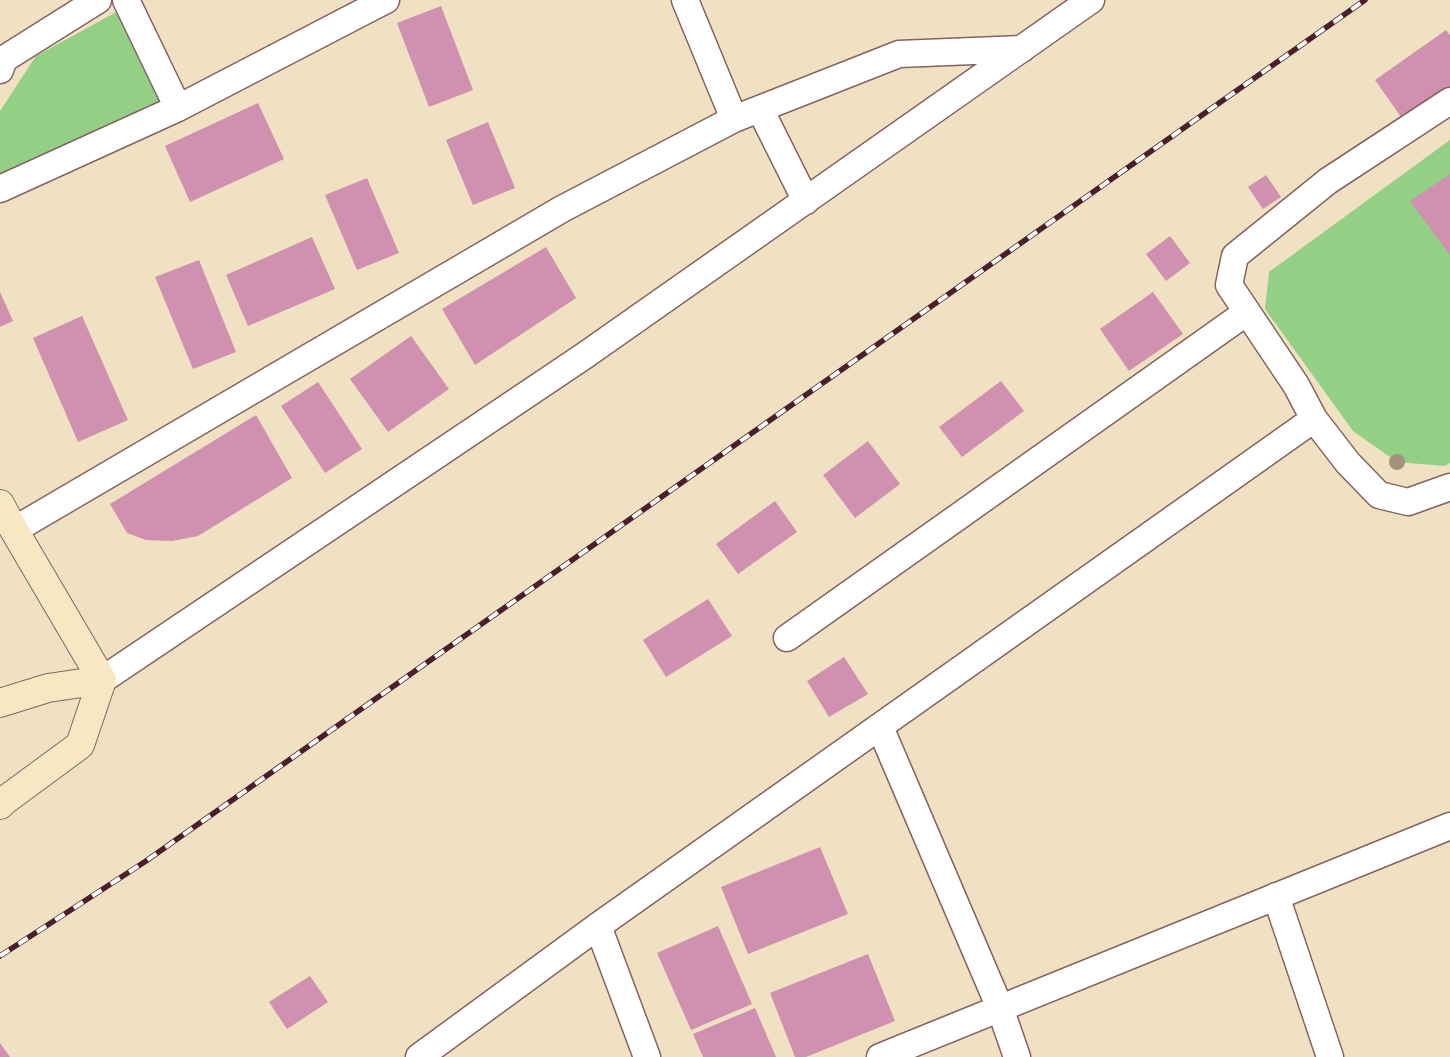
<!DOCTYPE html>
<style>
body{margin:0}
canvas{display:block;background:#f0e1c3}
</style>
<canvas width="1450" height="1057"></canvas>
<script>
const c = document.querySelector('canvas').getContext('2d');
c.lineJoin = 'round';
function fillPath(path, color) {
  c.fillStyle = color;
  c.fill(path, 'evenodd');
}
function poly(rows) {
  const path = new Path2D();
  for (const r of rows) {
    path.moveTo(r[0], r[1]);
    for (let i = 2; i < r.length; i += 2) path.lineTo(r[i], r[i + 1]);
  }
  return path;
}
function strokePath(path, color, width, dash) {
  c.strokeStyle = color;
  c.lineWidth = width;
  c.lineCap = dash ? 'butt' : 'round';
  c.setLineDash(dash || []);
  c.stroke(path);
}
fillPath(poly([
 [120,10,163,99,0,174,0,111,36,56],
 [1450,140,1450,463,1445,466,1397,462,1353,431,1265,309,1269,272]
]), '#93cf84');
fillPath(poly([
 [441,6,473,90,429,107,397,23],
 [1446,30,1450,35,1450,94,1406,124,1375,80],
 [258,103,284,159,190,202,165,146],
 [488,122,515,188,473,205,446,140],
 [1450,174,1450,255,1410,201],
 [1266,175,1281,197,1263,209,1248,187],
 [367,178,399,253,357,270,325,195],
 [1170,236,1190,263,1166,281,1146,254],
 [312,237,335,289,248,326,226,275],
 [546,247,576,298,475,365,442,309],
 [199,260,236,352,193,369,155,277],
 [0,292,13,321,0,327],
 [1153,292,1183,334,1129,371,1100,329],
 [82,316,128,420,78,442,33,338],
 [411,336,449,389,388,432,350,379],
 [1001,381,1024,411,962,457,939,427],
 [318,382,362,449,325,473,281,406],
 [256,415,292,478,198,536,172,541,146,540,127,533,110,504],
 [868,441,900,484,855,518,823,475],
 [775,501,797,532,738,574,716,544],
 [708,599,732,636,666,677,643,640],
 [844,657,868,694,829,717,807,681],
 [820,847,848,914,748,954,721,887],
 [718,926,752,1004,691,1030,657,953],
 [868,954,895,1021,806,1057,795,1057,770,993],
 [310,976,328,1002,287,1029,269,1002],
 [755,1008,776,1057,703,1057,693,1034],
 [0,1043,10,1057,0,1057]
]), '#d091b1');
const minor = poly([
 [126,0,178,108],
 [685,0,734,119],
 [0,70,4,59,98,0],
 [760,109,806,201],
 [0,189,178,108,386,0],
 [1314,419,1296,385,1229,285,1235,256,1328,181,1450,101],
 [14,530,562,209,734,119,899,54,1022,49],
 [787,638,1247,312],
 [102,680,584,356,1091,0],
 [880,727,1000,1008,1017,1057],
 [1276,896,1330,1057],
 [598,926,647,1057],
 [419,1057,598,926,1314,419,1348,463,1379,495,1408,502,1450,487],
 [880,1057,1450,826]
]);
const secondary = poly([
 [0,504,14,530,102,680,80,745,4,801,0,805],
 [0,703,48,688,102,680]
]);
strokePath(minor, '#846360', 29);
strokePath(secondary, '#846360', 30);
strokePath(minor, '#fff', 26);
strokePath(secondary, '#f7e8c3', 28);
const rail = poly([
 [0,956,146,861,1365,0]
]);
strokePath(rail, '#4a1f2b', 5.5);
strokePath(rail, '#fdfcf7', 4, [11]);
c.fillStyle = '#a1937e';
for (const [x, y] of [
 [1397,462]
]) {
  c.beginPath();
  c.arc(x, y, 8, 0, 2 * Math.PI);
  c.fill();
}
</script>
